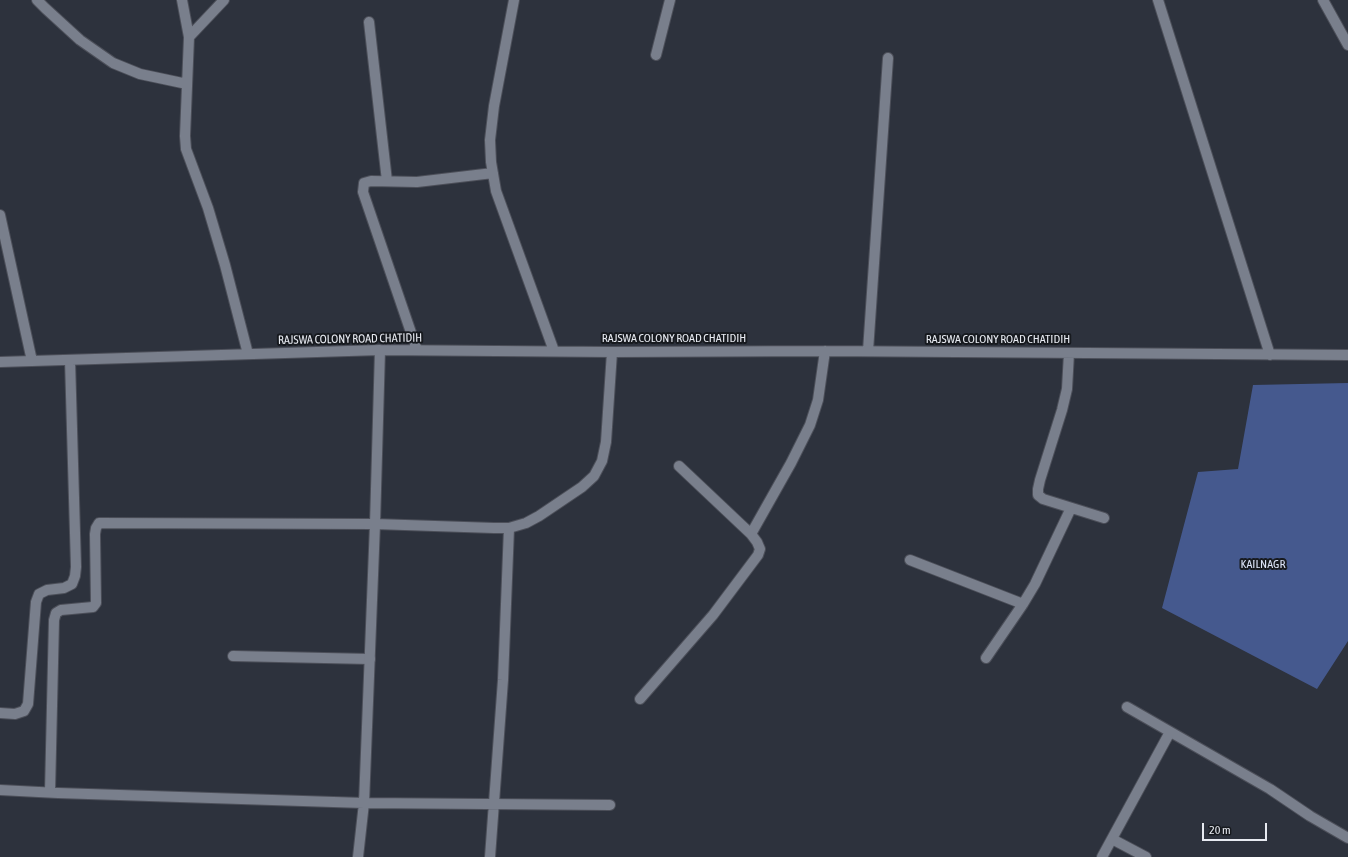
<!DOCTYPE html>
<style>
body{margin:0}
#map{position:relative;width:1348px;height:857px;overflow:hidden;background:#2d323d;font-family:"Asap Condensed",sans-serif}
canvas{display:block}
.scale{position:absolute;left:1202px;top:823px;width:65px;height:18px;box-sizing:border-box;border:2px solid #e7eaf1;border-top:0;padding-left:5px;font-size:12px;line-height:14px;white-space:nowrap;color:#e7eaf1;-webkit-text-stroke:3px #171a1f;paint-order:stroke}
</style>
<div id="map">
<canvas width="1348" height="857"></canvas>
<div class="scale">20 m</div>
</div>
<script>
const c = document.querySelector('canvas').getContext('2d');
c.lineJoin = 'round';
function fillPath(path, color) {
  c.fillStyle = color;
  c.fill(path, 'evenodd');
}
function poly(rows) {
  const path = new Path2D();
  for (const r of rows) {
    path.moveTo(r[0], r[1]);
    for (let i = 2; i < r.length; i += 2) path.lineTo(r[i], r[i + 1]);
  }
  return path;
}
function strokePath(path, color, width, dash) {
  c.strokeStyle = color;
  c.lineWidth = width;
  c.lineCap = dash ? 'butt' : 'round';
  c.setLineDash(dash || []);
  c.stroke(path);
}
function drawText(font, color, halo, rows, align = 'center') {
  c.font = font + ' "Asap Condensed",sans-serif';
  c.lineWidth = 4;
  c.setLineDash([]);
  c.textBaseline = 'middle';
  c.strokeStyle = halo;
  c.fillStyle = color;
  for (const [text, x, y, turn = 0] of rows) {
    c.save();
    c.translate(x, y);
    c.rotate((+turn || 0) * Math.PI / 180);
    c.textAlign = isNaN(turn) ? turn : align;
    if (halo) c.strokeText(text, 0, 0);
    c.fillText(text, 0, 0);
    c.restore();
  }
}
fillPath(poly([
 [1348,383,1348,641,1317,689,1162,608,1198,472,1238,469,1253,385]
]), '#45598e');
const lane = poly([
 [233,656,370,659]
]);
const street = poly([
 [37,0,45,8,80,40,113,63,140,74,187,84],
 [182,0,189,37,185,136,186,149,208,208,225,265,248,354],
 [514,0,494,106,490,140,491,162,496,191,554,351],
 [1158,0,1270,355],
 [1323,0,1348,45],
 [369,22,387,181],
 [189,37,224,0],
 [656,55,670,0],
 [0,215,32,361],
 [417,350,363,192,364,183,371,181,417,182,493,173],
 [868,351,888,58],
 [1069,353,1067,389,1062,410,1040,480,1038,489,1038,495,1043,499,1104,518],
 [0,362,380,350,612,352,825,351,1348,355],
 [751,534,791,463,810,425,818,400,825,351],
 [910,560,1023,604],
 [986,658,1023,604,1035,584,1071,508],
 [640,699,713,615,758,555,760,549,757,542,751,534,679,466],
 [1127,707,1270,789,1310,816,1348,838],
 [0,713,15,714,24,711,28,704,36,602,39,594,47,590,64,588,72,584,75,576,76,567,70,360],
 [0,790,58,793,364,803,610,805],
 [50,792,54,620,56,613,61,610,93,607,96,603,95,534,96,528,99,523,375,524,494,528,509,528,526,523,539,516,582,487,594,476,602,461,606,442,612,352],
 [1112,839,1146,857],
 [358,857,364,803,375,524,380,350],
 [490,857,503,680,509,528],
 [1102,857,1170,732]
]);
strokePath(lane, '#4c4f59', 12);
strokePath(street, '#4c4f59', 12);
strokePath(lane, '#797f8c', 10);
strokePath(street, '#797f8c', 10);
drawText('12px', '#e7eaf1', '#171a1f', [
 ["RAJSWA COLONY ROAD CHATIDIH",674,338],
 ["RAJSWA COLONY ROAD CHATIDIH",350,339,-1],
 ["RAJSWA COLONY ROAD CHATIDIH",998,339]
]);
drawText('12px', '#dce4f8', '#171a1f', [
 ["KAILNAGR",1263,564]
]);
</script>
